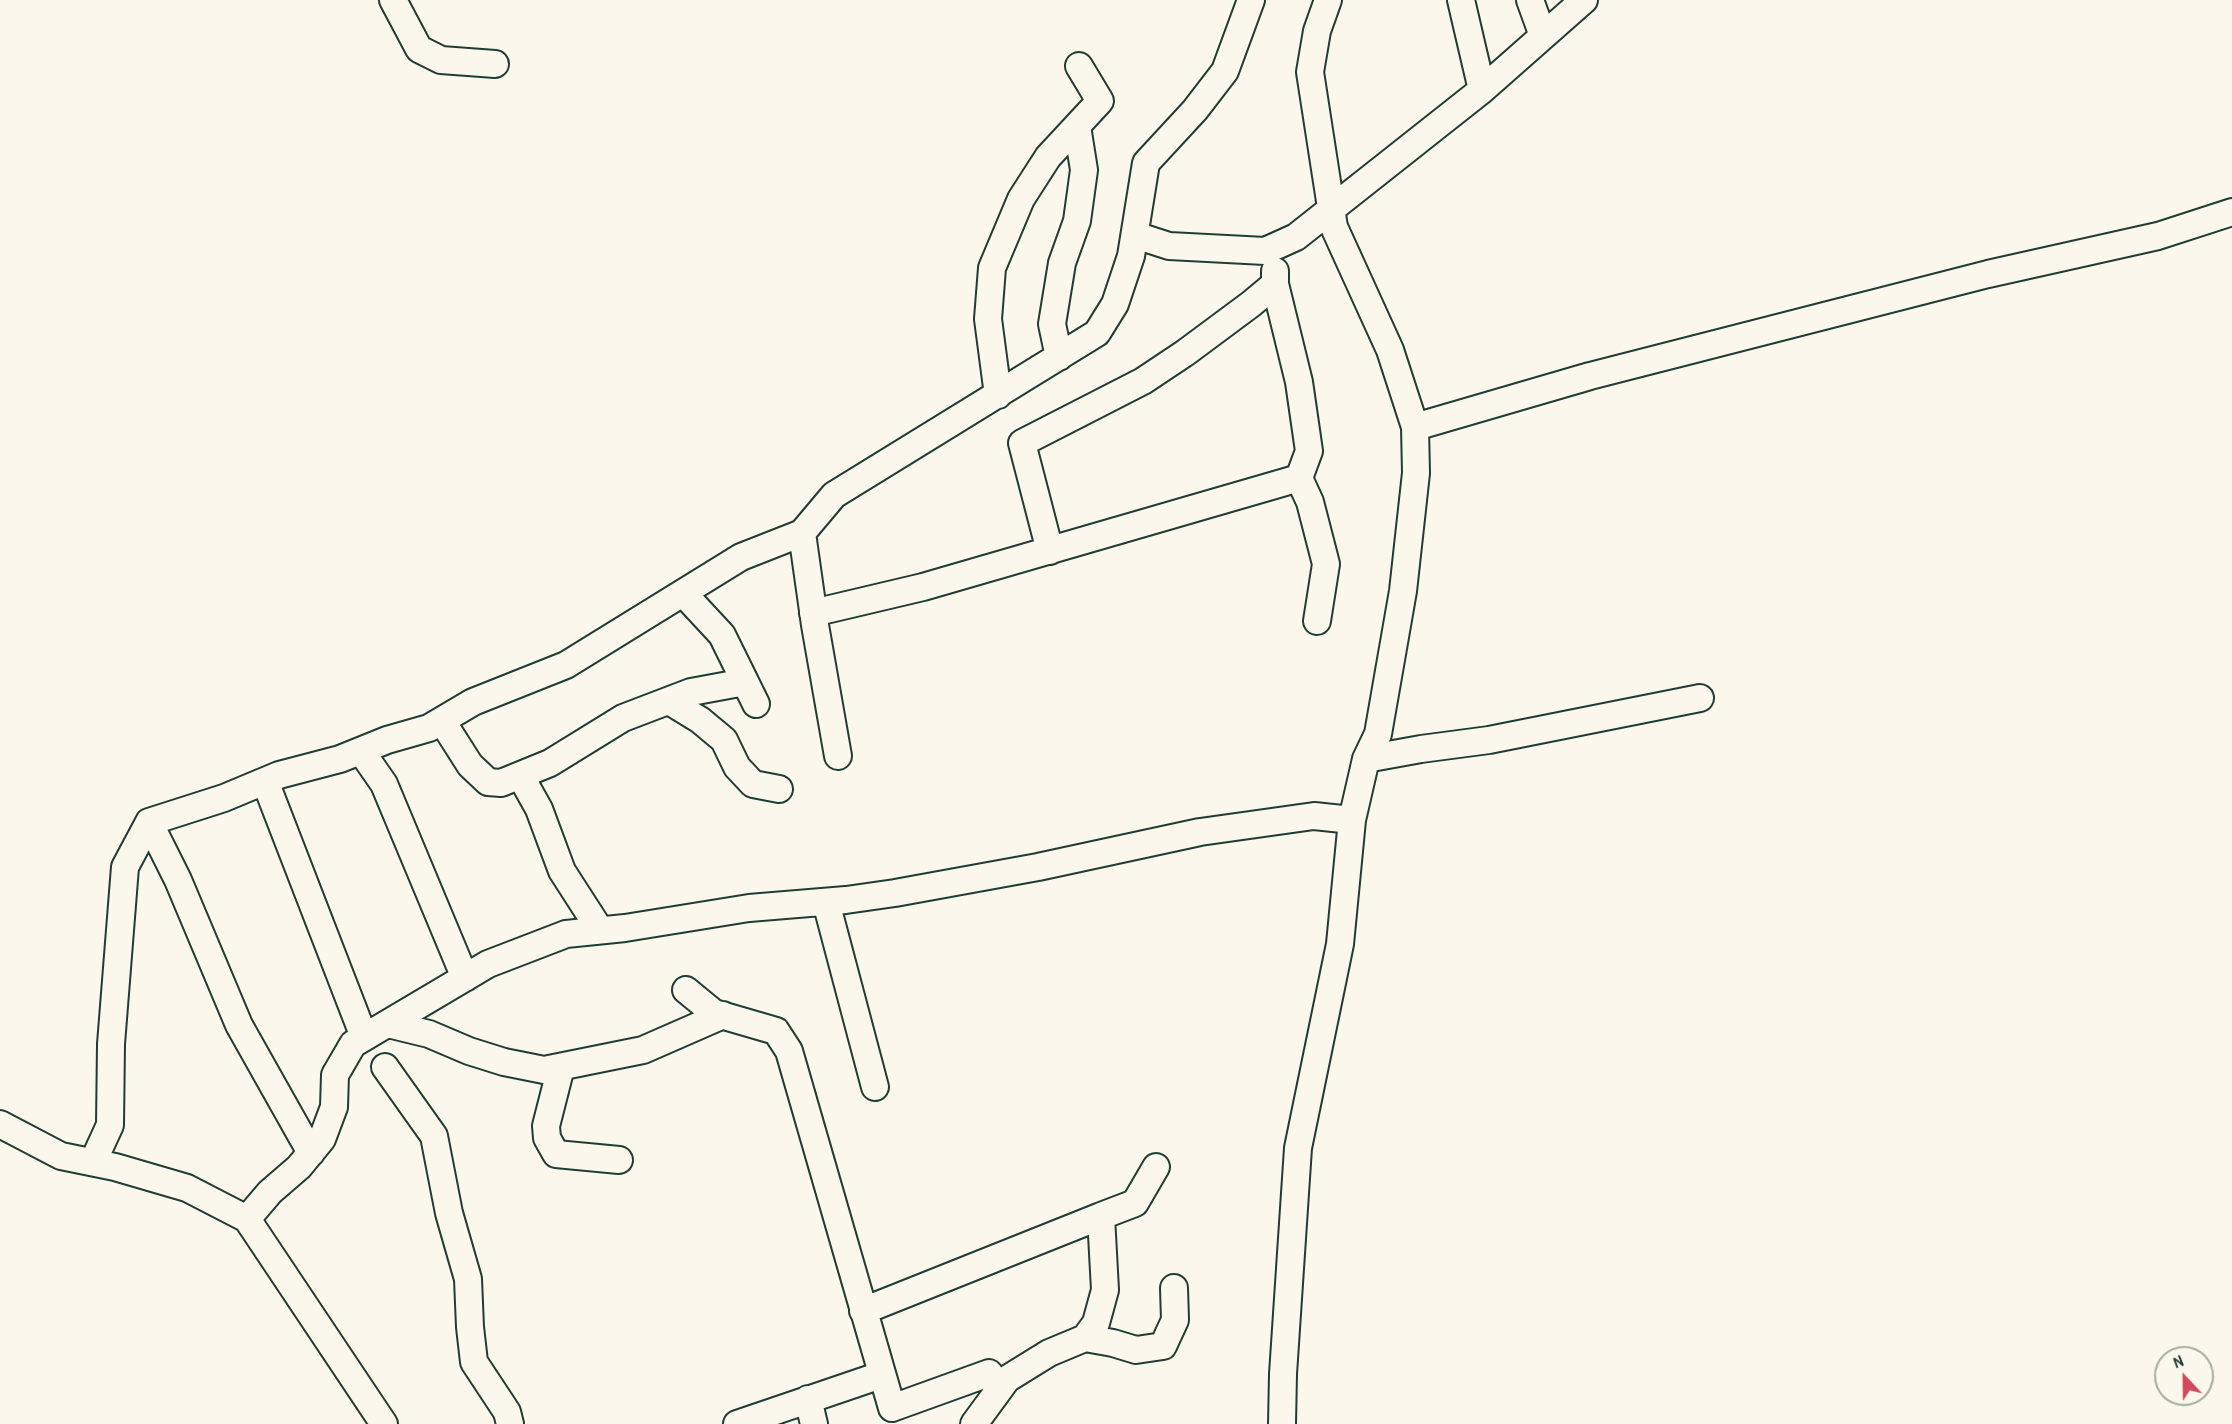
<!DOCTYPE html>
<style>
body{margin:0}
#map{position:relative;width:2232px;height:1424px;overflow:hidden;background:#fbf7ec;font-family:"Patrick Hand",sans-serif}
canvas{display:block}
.north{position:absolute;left:2154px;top:1346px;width:60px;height:60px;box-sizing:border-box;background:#fbf7ec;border:2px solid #a3ada2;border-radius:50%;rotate:338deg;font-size:16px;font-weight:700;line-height:24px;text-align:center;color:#1f3d34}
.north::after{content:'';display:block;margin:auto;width:21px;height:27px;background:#d1495b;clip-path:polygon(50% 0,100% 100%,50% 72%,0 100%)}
</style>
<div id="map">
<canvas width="2232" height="1424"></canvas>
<div class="north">N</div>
</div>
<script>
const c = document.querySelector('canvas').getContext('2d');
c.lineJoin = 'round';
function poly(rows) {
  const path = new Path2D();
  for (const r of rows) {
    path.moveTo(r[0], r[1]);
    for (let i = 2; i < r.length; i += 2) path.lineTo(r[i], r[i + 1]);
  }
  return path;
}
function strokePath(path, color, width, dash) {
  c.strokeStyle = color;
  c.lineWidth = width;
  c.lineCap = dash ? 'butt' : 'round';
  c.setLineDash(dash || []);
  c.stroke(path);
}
const minor = poly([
 [393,0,419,49,441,60,495,64],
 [1461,0,1482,90],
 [1530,0,1543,36],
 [1135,235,1169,246,1265,251,1296,237,1482,90,1584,0],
 [1059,357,1052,324,1062,263,1077,221,1084,170,1077,126],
 [998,395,988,319,992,268,1021,199,1048,157,1100,101,1079,66],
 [1415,427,1590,376,1988,274,2158,236,2232,212],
 [1299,478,1310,502,1326,564,1317,621],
 [1050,551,1022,443,1143,381,1185,353,1251,304,1275,284,1275,271],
 [683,593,722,635,756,704],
 [813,613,923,587,1299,478,1309,451,1299,382,1275,284],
 [669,701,700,720,724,740,737,767,753,784,779,789],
 [442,721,470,765,488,782,501,783,550,763,623,718,691,692,745,682],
 [361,751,384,784,465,978],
 [838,756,815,625,802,533,834,495,1097,333,1115,304,1131,256,1146,163,1195,110,1225,71,1251,0],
 [1366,759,1421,749,1489,740,1700,698],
 [520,775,539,809,562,871,600,930],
 [265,781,364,1037],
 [149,822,178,880,239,1025,311,1153],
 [826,902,875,1087],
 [686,990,714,1013,776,1031,789,1051,892,1408,989,1373,1000,1388],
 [388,1024,429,1034,469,1051,504,1062,544,1070,643,1050,723,1015],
 [385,1067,434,1136,449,1213,468,1279,470,1327,474,1362,507,1412,510,1424],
 [561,1067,546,1126,547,1138,556,1154,619,1160],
 [0,1124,61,1156,115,1167,187,1188,247,1219],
 [93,1162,110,1125,111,1044,125,867,149,822,224,798,279,775,340,759,387,740,429,728,473,702,566,665,741,557,802,533],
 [863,1311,1101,1216],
 [1085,1338,1096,1323,1105,1290,1101,1216,1135,1203,1156,1167],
 [808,1399,814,1424],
 [384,1424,247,1219,270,1192,299,1167,322,1139,334,1107,335,1075,353,1044,488,964,566,934,625,928,749,908,846,900,895,893,1038,867,1200,832,1314,816,1352,820,1366,759,1378,734,1403,591,1416,473,1415,427,1390,350,1334,227,1310,72,1317,31,1328,0],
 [737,1424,881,1375],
 [974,1424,1007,1379,1049,1353,1085,1338,1113,1343,1136,1350,1163,1346,1175,1320,1174,1288],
 [1282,1424,1283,1374,1298,1148,1340,944,1352,820]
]);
strokePath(minor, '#1f3d34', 30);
strokePath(minor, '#fbf7ec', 26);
</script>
